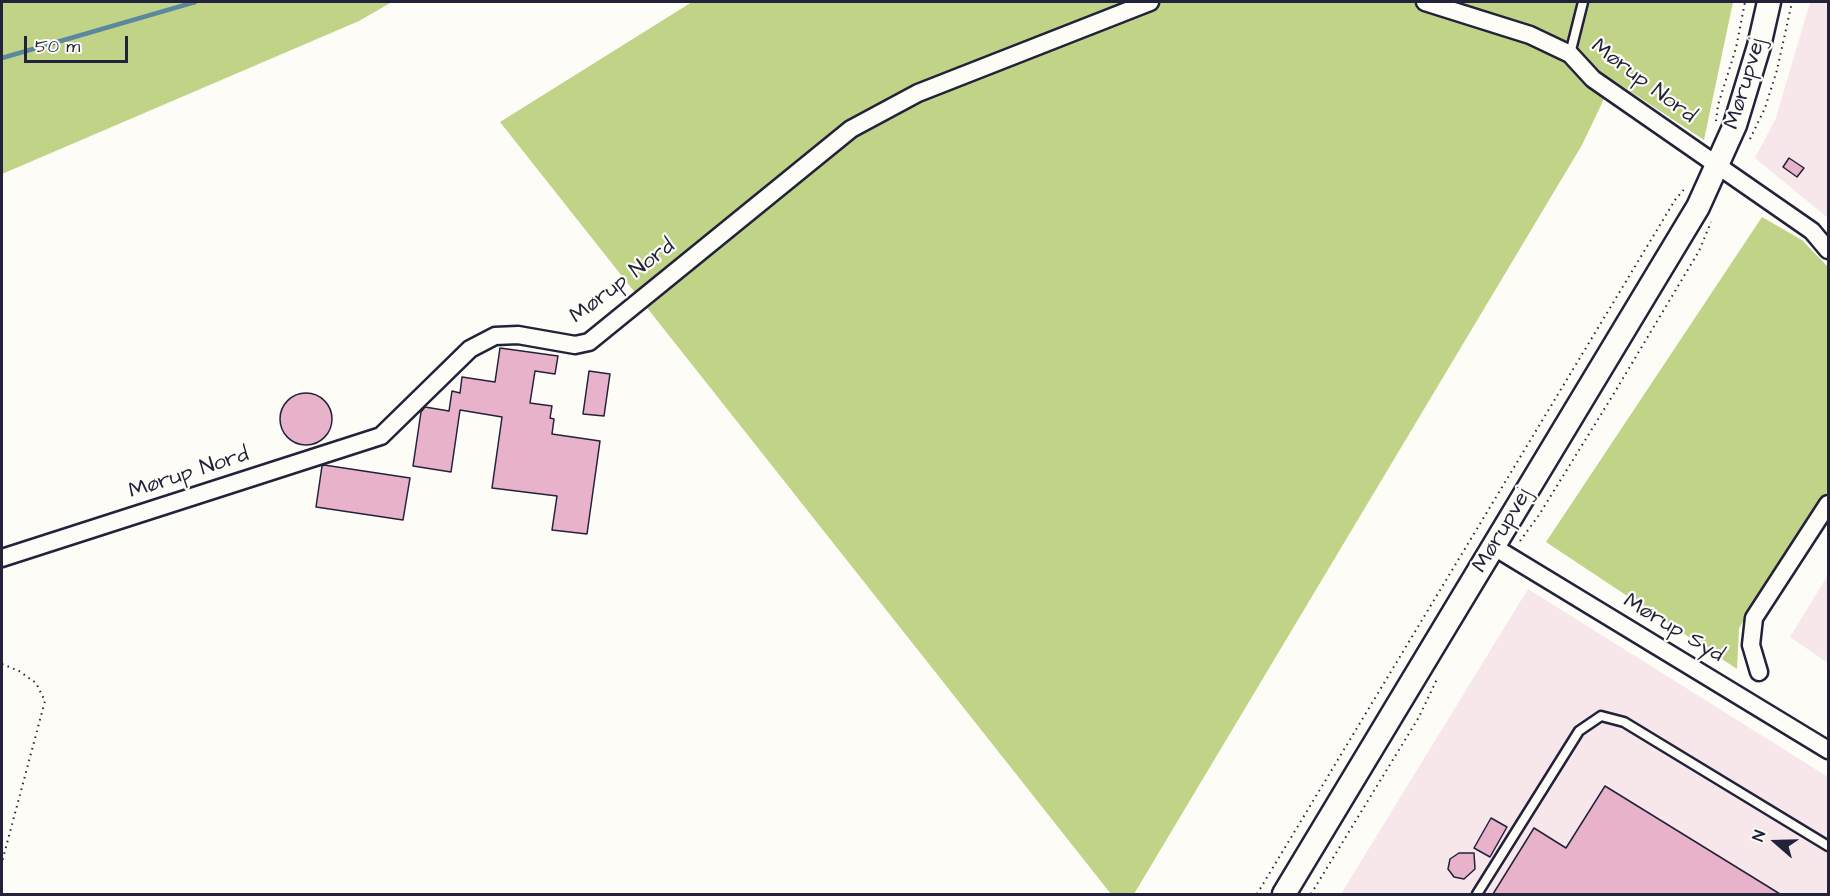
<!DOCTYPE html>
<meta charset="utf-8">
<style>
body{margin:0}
#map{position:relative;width:1830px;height:896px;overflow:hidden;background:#fdfcf7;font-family:"Architects Daughter",sans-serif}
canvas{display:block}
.frame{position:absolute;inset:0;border:3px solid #22223b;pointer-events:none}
.north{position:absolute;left:1746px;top:812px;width:60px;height:60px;-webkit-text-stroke:4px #fdfcf7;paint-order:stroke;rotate:290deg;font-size:16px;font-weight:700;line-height:24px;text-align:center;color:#22223b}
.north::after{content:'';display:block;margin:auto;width:21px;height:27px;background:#22223b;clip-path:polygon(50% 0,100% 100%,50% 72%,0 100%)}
.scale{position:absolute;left:24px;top:36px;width:104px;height:27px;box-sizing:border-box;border:3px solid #22223b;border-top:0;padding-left:8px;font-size:18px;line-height:21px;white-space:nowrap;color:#22223b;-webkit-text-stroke:4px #fdfcf7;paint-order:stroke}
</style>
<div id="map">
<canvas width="1830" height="896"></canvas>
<div class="frame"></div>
<div class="north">N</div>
<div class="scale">50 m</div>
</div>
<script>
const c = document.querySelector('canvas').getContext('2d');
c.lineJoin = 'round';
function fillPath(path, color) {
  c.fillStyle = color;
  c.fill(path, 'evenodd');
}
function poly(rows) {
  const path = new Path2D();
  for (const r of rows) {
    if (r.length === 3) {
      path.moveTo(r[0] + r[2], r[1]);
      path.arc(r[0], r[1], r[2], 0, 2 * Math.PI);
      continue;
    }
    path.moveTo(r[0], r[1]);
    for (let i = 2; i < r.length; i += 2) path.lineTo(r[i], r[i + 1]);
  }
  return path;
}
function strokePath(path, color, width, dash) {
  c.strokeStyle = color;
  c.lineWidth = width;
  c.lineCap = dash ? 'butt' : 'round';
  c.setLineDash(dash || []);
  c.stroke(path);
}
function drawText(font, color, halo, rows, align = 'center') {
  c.font = font + ' "Architects Daughter",sans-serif';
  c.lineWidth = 4.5;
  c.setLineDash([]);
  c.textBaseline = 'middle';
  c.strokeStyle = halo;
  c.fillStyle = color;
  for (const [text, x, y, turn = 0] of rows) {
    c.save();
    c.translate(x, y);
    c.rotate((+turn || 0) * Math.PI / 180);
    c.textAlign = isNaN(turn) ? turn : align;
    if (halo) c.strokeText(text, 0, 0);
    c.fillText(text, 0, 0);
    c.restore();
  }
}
fillPath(poly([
 [1810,2,1828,2,1828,218,1755,158,1776,118],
 [1828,575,1828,663,1790,637],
 [1528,589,1828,777,1828,894,1341,894]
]), '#f7e6ea');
fillPath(poly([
 [2,2,392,2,359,21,2,174],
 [692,2,1733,2,1704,140,1613,80,1582,145,1134,894,1111,894,500,122],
 [1762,217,1802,240,1828,267,1828,490,1739,628,1737,669,1546,542]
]), '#c1d387');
strokePath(poly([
 [2,58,195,2]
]), '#5b889f', 4.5);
const building = poly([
 [1789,158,1804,168,1797,177,1783,167,1789,158],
 [500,348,558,356,555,374,535,371,530,403,552,406,550,418,554,419,552,434,600,441,587,534,552,530,557,496,492,488,502,417,460,410,451,472,413,466,421,412,425,407,449,411,452,391,460,393,462,377,495,382,500,348],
 [589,371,610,374,604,416,583,414,589,371],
 [306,419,26],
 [324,465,410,478,403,520,316,507,322,466,324,465],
 [1605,786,1780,894,1493,894,1534,828,1566,848,1605,786],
 [1491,818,1507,827,1490,857,1474,848,1491,818],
 [1459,853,1474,853,1475,869,1464,879,1454,877,1448,869,1450,859,1459,853]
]);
fillPath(building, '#e8b2cb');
strokePath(building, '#22223b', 1.5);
const lane = poly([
 [1570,54,1583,2],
 [1477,894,1579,731,1601,716,1624,722,1828,846]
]);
const street = poly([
 [1425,2,1530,35,1570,54,1593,79,1812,231,1828,250],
 [1494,547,1828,750],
 [2,558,381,436,470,349,495,336,518,335,575,345,589,342,851,129,918,93,1150,2],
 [1759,672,1751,645,1754,618,1828,504]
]);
const secondary = poly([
 [1284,894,1698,207,1735,125,1759,46,1769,2]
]);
strokePath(lane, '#22223b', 13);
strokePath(street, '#22223b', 21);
strokePath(secondary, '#22223b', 27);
strokePath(poly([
 [1716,121,1718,105,1736,48,1745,2],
 [1750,139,1765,108,1777,70,1792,2],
 [1520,541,1539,515,1613,395,1699,251,1711,222],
 [2,664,19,671,36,683,45,701,2,862],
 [1257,894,1675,200,1686,187],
 [1311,894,1419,717,1438,677]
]), '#22223b', 2, [1.5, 4.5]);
strokePath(lane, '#fdfcf7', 8);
strokePath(street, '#fdfcf7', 16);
strokePath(secondary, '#fdfcf7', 22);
drawText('22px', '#22223b', '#fdfcf7', [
 ["Mørup Nord",1643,82,37],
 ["Mørupvej",1746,84,-73],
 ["Mørup Nord",623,282,-37],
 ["Mørup Nord",189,474,-18],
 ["Mørupvej",1503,531,-59],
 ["Mørup Syd",1673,629,31]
]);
</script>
